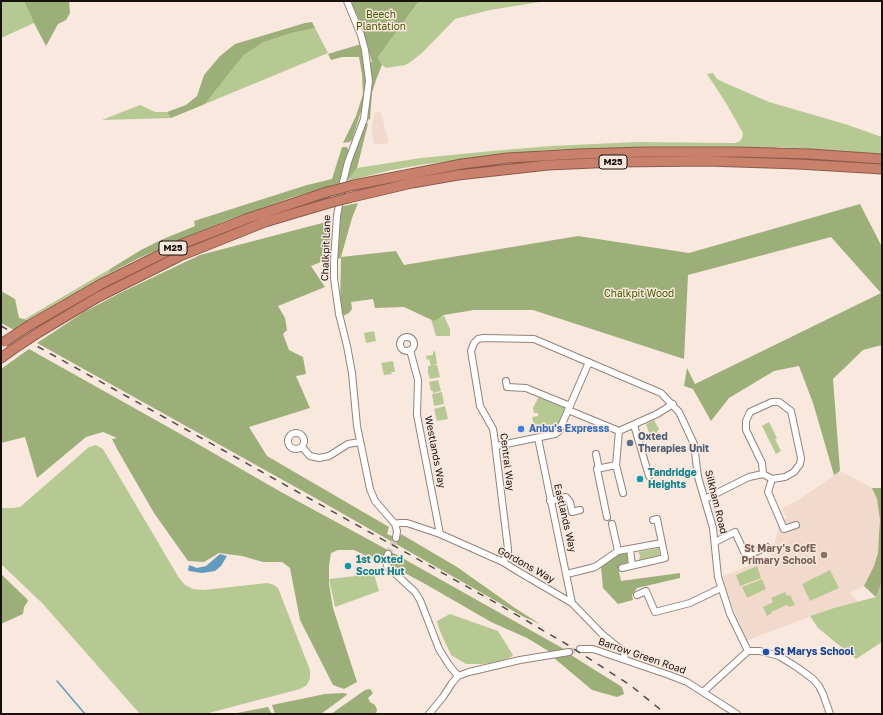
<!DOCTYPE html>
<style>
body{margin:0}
#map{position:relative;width:883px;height:715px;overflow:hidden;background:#f9e8de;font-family:"Golos Text",sans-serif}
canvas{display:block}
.frame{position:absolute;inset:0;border:2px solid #17120e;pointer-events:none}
</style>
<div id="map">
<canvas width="883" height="715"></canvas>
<div class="frame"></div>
</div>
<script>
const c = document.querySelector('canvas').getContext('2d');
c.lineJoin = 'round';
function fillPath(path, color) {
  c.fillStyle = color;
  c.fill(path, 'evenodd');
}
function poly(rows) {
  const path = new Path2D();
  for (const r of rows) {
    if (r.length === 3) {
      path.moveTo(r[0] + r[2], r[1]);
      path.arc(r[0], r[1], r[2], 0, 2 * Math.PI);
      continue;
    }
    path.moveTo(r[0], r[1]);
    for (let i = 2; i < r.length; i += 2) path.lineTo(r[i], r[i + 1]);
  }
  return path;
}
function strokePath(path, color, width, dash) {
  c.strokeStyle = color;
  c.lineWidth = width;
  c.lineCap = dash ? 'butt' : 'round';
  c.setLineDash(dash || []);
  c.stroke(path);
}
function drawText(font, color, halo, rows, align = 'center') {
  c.font = font + ' "Golos Text",sans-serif';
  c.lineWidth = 3;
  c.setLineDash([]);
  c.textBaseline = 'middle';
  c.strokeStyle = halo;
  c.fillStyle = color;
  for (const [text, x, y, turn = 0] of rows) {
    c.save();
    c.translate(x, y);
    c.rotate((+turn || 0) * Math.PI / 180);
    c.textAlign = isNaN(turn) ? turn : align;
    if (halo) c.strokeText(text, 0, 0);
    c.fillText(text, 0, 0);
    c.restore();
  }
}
fillPath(poly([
 [377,112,381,113,388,139,388,143,374,145,372,135,372,125,375,113],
 [840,471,872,488,877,499,880,520,878,553,872,573,864,586,850,593,858,602,834,608,747,640,724,586,721,577,771,557,778,530,778,523,787,518,782,508,799,500]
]), '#f1dacb');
fillPath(poly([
 [1,1,24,1,34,23,1,38],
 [419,1,546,1,490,10,455,19,422,53,409,63,405,65,386,68,382,65,378,57],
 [315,28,328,53,205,104,244,55,264,42,292,33],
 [713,73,717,79,723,82,769,102,845,124,882,137,882,154,779,147,774,148,665,147,545,150,426,164,392,170,347,181,357,168,421,158,492,151,551,146,638,142,735,143,740,141,742,138,743,133,726,103,707,74],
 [140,105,155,112,167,112,171,118,102,120],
 [110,269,108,274,67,297,28,320,25,319],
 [444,316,450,329,450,336,436,336,431,319],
 [374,331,376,341,366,343,364,333],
 [435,351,437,364,433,365,437,365,440,377,430,379,428,373,437,371,428,373,428,366,431,366,429,359,427,360,426,356,433,355,433,352],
 [393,361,395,372,391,372,392,374,384,375,381,363],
 [438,380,441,391,433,393,433,391,431,391,429,382],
 [442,392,444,404,434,406,432,394],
 [540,397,564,407,565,410,557,427,535,431,532,417,538,416,538,413,534,413,533,408,538,398],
 [445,406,448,419,437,421,434,409],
 [654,420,659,429,655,434,652,435,649,433,646,424],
 [769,422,777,438,775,439,781,451,776,454,762,426],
 [96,445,103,449,179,578,185,585,193,589,204,590,267,583,274,585,278,588,310,670,310,678,307,685,300,689,205,714,140,714,43,604,1,564,1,508,13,508,20,507,89,447],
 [659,548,660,555,639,560,640,555,638,552],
 [757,566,761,578,740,586,736,575],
 [830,570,839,588,810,601,802,584],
 [374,574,379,591,335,607,329,579],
 [762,579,766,589,747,598,742,587],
 [882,582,882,642,856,659,818,628,810,616,834,608,876,597],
 [785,592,787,596,790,595,795,605,789,607,787,605,771,612,772,613,767,616,763,607,773,602,771,598],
 [450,614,498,631,513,655,511,657,498,662,484,664,466,664,451,655,439,629,437,621]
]), '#b7c993');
fillPath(poly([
 [24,1,69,1,70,13,66,20,58,24,46,46,34,23],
 [350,1,419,1,378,57,382,65,376,80,372,93,370,120,368,119,368,113,371,74,370,63,372,62,359,19],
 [312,22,315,28,292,33,264,42,244,55,205,104,171,118,167,112,186,105,197,96,204,75,220,56,235,44,305,23],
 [361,44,367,77,363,105,352,140,349,142,343,143,356,116,363,94,362,74,359,57,342,57,331,60,328,54],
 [366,123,368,124,357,168,347,181,345,182,359,138],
 [342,147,347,147,349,152,340,183,293,197,225,221,139,258,108,274,110,269,141,250,161,240,195,226,194,221,307,185,332,179],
 [358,203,352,218,341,257,396,251,404,265,578,236,689,253,860,204,882,247,882,345,863,350,833,379,840,471,834,475,813,403,799,366,774,371,729,398,711,421,693,389,684,386,687,368,695,384,881,293,831,237,688,275,684,359,533,310,474,310,444,315,434,321,404,307,375,308,373,299,351,302,352,309,349,313,343,316,340,304,341,258,336,259,339,207],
 [330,221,331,258,311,266,325,287,278,306,285,318,287,330,283,334,289,350,303,357,306,374,296,376,310,408,249,427,267,456,389,527,387,534,399,539,401,534,457,567,515,608,540,624,524,617,317,499,37,343,84,312,120,293,200,255],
 [1,291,15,299,19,318,28,320,14,330,1,323],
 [29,349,177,432,281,492,397,555,564,649,550,652,527,638,491,622,427,585,392,566,389,563,392,556,386,553,384,558,369,557,354,550,338,550,331,553,329,566,329,584,333,608,357,682,344,689,333,685,300,620,290,568,282,562,263,562,242,556,219,553,204,562,188,561,154,513,117,449,112,439,117,438,103,432,86,437,37,478,25,437,1,443,1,369],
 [872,488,882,488,882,582,876,597,864,586,874,566,878,553,879,533,880,520,877,499],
 [624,553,628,554,629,558,627,563,618,567,621,581,680,573,680,578,637,588,632,595,633,600,618,604,603,588,601,567,618,554],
 [1,574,27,599,28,601,24,607,23,614,1,624],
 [571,655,622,687,624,694,617,697,592,690,554,658],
 [370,689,373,693,368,698,370,702,375,705,377,710,376,714,331,714,365,690],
 [343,693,348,694,321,714,275,714,272,705,325,694],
 [268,707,272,714,232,714,237,713]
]), '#9daf78');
fillPath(poly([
 [220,554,227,556,221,566,215,571,202,573,189,571,188,570,189,565,197,568,206,566]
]), '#629bbd');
strokePath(poly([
 [57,681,85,714]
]), '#629bbd', 1.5);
strokePath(poly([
 [388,554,396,538],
 [569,652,580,649]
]), '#d7c8bf', 6, [6, 3]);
const minor = poly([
 [347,1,361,35,365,50,369,81,364,119,348,162,343,182,337,216,334,261,334,278,339,314,347,346,352,373,357,426,370,489,375,501,395,524,397,531,396,538],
 [407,344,7],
 [410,350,418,380,417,415,440,534],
 [506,381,507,387,526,388,570,406],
 [568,410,619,431,657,414,673,404],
 [634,425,649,476],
 [619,431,616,465,623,493],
 [296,441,8],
 [538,438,572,603],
 [496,446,555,434,559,431,589,362],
 [302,447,310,456,319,458,329,456,348,444,360,442],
 [596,454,599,469],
 [763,474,762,463,746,430,746,421,750,412,772,402,779,402,791,411,801,458,800,464,794,472,785,477,772,479],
 [763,474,772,479,768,492,784,529,796,525],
 [705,499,749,477,763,474],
 [550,501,566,497,570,502,572,512,580,510],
 [607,517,597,469,616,465],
 [395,524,400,523,407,523,440,534,503,562,519,572,572,603,602,634,624,652,625,659],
 [612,524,618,551],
 [715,542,735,532,746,556,767,547],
 [630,549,632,565],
 [388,554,386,558,387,566,415,592,420,600,439,649,449,665,458,676],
 [503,562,508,553,508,549,494,435,493,429,480,406,471,351,474,343,478,339,483,338,534,339,661,393,679,412,694,444,698,477,713,528,718,577,730,614,748,651],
 [622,568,665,558,657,519,653,520],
 [567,574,595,567,618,551,662,543],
 [637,595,646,591,655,612,690,603,721,588],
 [580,649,593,649,669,675,687,682,737,714],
 [703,692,748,651,760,651,779,656,787,661,798,668,813,679,819,686,823,694,830,714],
 [429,714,443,697,452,683,458,676,469,672,520,660,569,652]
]);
const highway = poly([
 [354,185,462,164,508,158,577,154,645,152,738,152,810,154,882,159],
 [348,198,412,183,458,175,548,165,617,162,707,161,798,164,882,169],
 [30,325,101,284,182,244,246,219,327,192],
 [41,331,98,297,180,256,265,222,329,203],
 [1,358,12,350]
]);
strokePath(minor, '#92847b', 8);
strokePath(highway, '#8b5a4a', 11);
strokePath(minor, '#fff', 6);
strokePath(highway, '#c9816b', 9);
strokePath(poly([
 [1,326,498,604,568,645,630,685,666,714]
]), '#534b45', 1.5, [7, 7]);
const highwayBridge = poly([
 [327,192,354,185],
 [329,203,348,198],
 [4,342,30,325],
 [12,350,41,331]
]);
strokePath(highwayBridge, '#8b5a4a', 11, []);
strokePath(highwayBridge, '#c9816b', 9);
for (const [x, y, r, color] of [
 [521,429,4,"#3f7fe0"],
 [630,443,4,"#5c6f8a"],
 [640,479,4,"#0f9aa8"],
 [824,555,4,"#8d6e63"],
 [348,566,4,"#0f9aa8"],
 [766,652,4,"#1a4fb4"]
]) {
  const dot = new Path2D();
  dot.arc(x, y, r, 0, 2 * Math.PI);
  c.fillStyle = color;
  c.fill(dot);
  strokePath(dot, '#f9e8de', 1.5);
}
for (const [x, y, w] of [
 [613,162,28],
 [173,248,28]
]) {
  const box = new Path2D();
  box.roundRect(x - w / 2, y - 7, w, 14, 3);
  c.fillStyle = '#f9e8de';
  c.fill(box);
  strokePath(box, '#17120e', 1);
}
drawText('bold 9px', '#17120e', null, [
 ["M25",613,162],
 ["M25",173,248]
]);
drawText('10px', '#465a00', '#f9e8de', [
 ["Beech",381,15],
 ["Plantation",381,27],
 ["Chalkpit Wood",639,294]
]);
drawText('10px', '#17120e', '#f9e8de', [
 ["Chalkpit Lane",326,248,-88],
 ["Westlands Way",435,452,79],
 ["Central Way",507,462,83],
 ["Silkham Road",716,502,76],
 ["Eastlands Way",565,518,77],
 ["Gordons Way",526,565,29],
 ["Barrow Green Road",642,656,19]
]);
drawText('bold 10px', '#366cbe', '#f9e8de', [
 ["Anbu's Expresss",529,429]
], 'left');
drawText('bold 10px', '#4e5e75', '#f9e8de', [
 ["Oxted",638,437],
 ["Therapies Unit",638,449]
], 'left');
drawText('bold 10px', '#0d838f', '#f9e8de', [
 ["Tandridge",648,473],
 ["Heights",648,485],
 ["1st Oxted",356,560],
 ["Scout Hut",356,572]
], 'left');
drawText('bold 10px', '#785e54', '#f9e8de', [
 ["St Mary's CofE",816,549],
 ["Primary School",816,561]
], 'right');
drawText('bold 10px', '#164399', '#f9e8de', [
 ["St Marys School",774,652]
], 'left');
</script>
